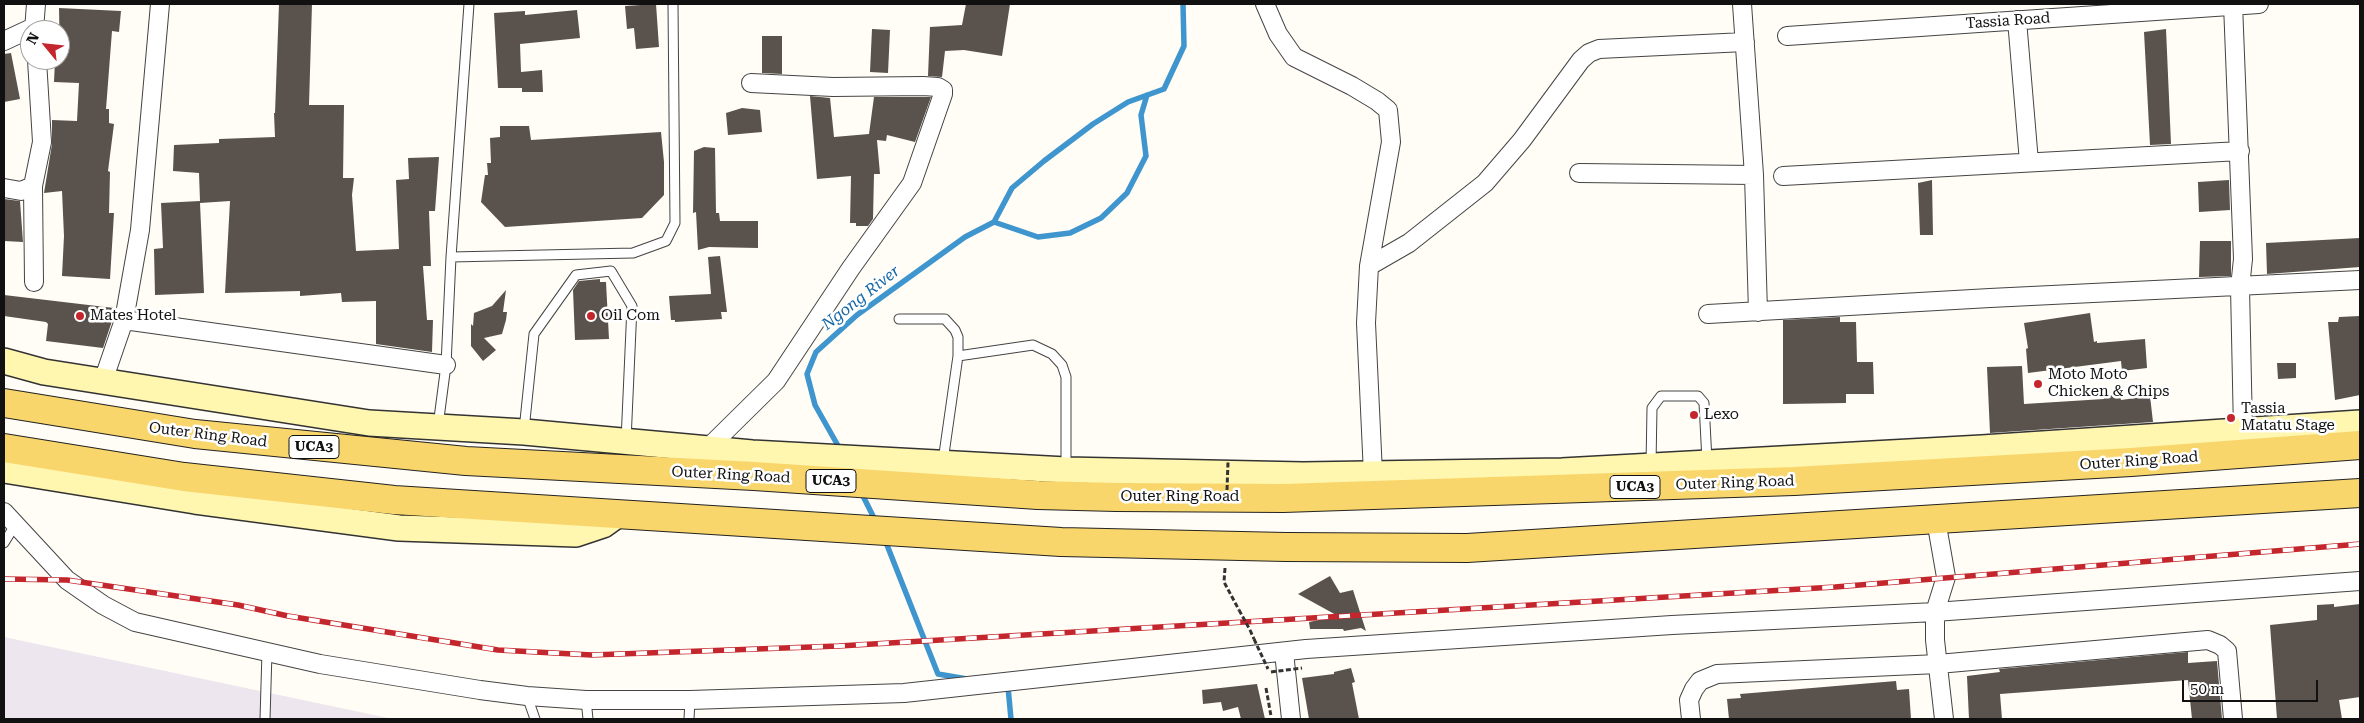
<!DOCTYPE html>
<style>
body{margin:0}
#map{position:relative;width:2364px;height:723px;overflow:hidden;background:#fffdf5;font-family:"Roboto Serif",serif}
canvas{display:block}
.frame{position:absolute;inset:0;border:5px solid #111;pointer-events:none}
.north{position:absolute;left:20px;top:20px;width:50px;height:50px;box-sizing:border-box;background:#fff;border:1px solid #a0a0a0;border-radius:50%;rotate:298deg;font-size:14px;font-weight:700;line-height:20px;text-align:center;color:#111}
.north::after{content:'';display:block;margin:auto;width:18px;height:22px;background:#c4262e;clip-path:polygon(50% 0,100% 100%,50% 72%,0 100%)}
.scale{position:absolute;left:2182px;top:680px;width:136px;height:22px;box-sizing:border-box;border:2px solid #111;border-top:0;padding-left:6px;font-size:15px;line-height:18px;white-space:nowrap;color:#111;-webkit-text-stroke:4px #fff;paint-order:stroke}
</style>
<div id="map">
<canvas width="2364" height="723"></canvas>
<div class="frame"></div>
<div class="north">N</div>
<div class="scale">50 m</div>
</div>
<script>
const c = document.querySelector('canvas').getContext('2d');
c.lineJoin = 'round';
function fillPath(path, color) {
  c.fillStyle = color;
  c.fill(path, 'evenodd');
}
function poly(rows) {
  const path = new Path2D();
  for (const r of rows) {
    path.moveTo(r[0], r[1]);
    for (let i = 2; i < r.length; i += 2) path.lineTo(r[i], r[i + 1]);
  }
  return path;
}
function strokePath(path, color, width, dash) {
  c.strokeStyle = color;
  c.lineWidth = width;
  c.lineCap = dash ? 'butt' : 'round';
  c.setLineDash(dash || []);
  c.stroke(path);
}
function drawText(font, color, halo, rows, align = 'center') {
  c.font = font + ' "Roboto Serif",serif';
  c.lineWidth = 5;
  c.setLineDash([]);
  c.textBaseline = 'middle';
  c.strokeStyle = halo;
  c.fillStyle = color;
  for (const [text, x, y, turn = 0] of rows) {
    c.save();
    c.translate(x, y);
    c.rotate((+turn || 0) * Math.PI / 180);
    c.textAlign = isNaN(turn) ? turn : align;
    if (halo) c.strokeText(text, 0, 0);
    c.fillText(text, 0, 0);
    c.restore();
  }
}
fillPath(poly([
 [4,637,393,719,4,719]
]), '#eee6ef');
strokePath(poly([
 [994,222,1038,237,1070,233,1101,218,1127,193,1146,156,1141,115,1147,95],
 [841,451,815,405,807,374,816,352,857,315,965,237,994,222,1012,188,1044,161,1093,124,1128,102,1164,89,1184,46,1183,4],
 [860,490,876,522],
 [885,540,938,674,967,679],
 [1005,687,1008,687,1011,719]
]), '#3f96cf', 5.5);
fillPath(poly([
 [279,4,312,4,309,105,344,105,343,178,354,178,352,195,356,251,399,249,396,180,409,179,408,158,439,157,435,211,429,211,431,266,423,266,427,320,433,320,432,352,376,344,376,301,342,302,341,293,300,296,300,291,225,293,230,201,200,203,204,293,155,295,154,249,163,248,161,203,200,201,199,173,173,171,174,145,219,143,219,139,275,137,274,113,275,113],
 [656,4,659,47,636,49,634,28,627,29,625,6],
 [966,4,1010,4,1002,56,964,50,945,51,942,77,928,76,930,27,962,25],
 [59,8,121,11,119,32,112,31,106,109,109,109,109,123,114,124,108,171,110,172,109,213,114,213,110,279,62,276,64,236,62,191,44,193,52,144,52,120,77,121,79,83,54,82,55,60,60,60],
 [577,10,580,38,520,44,521,72,542,70,543,92,522,92,522,88,498,88,494,13,525,11,525,15],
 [872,29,890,30,888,73,870,72],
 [2166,29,2171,144,2150,145,2144,32],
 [762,36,782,36,782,74,762,73],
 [11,53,20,99,4,102,4,54],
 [810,96,830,98,834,137,869,134,874,97,931,97,915,142,887,135,886,141,877,140,880,174,874,174,873,219,868,226,856,226,856,223,850,223,851,176,817,179],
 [742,108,760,110,762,132,728,135,726,113],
 [500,126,529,126,531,140,661,132,664,162,664,195,642,218,505,227,481,202,485,175,488,175,487,163,491,163,490,138,500,137],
 [704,147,715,148,716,213,719,213,720,221,758,221,758,248,709,247,698,250,696,212,693,213,694,151],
 [1932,180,1933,235,1920,235,1918,183],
 [2229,180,2230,210,2199,212,2198,182],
 [4,199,20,201,23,242,4,241],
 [2360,238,2360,267,2267,274,2266,243],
 [2200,241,2231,241,2231,276,2199,277],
 [720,256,727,312,721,312,722,319,675,322,675,320,671,320,669,296,711,294,708,257],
 [600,279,600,282,606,282,609,339,575,340,573,290,579,281],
 [506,290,503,312,507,312,506,320,502,334,484,338,496,350,483,361,471,346,471,324,473,326,474,313,492,306],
 [4,295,114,308,112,321,103,348,46,341,48,324,46,322,4,316],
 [2090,313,2094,342,2097,341,2097,343,2145,339,2147,368,2122,371,2121,361,2028,373,2026,349,2028,348,2024,323],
 [2360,316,2360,395,2335,400,2328,322,2338,322,2339,317],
 [1840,317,1840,322,1856,322,1857,362,1873,362,1874,394,1846,394,1846,403,1783,404,1783,320],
 [2277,363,2296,363,2296,378,2278,379],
 [2022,366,2024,404,2104,399,2104,396,2120,394,2121,400,2150,396,2153,422,1990,433,1987,367],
 [1330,576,1340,593,1353,590,1366,631,1361,628,1344,631,1343,629,1310,629,1309,622,1338,616,1298,594],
 [2334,604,2334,607,2360,604,2360,697,2339,700,2342,719,2277,719,2270,625,2317,620,2317,605],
 [2188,652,2188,663,2217,661,2222,719,2192,719,2188,680,2000,694,2002,719,1969,719,1967,676,2000,672,1999,669],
 [1351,668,1355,682,1352,683,1359,719,1309,719,1302,678,1334,674,1334,672],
 [1896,681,1897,690,1909,689,1911,719,1729,719,1727,699,1741,698,1740,694],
 [1257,684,1265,719,1241,719,1238,707,1223,711,1221,702,1203,704,1202,690]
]), '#5a524d');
const lane = poly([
 [451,257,633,253,666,241,675,223,673,4],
 [899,319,945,319,955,330,958,337,958,356,943,461],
 [958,356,1033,345,1052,354,1062,365,1066,377,1066,469],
 [438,426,446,365,451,257,469,4],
 [524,430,534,334,576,275,611,271,632,306,626,441],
 [1651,465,1652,408,1661,396,1698,396,1704,403,1707,461],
 [4,543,15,525],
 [527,696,535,719],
 [586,700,588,719],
 [265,719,267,652],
 [689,719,690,700]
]);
const street = poly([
 [1265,4,1278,34,1294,57,1352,86,1377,101,1388,110,1391,142,1369,266],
 [1742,4,1754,175,1758,312],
 [2233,4,2243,259,2240,287,2243,431],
 [2017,20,2029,162],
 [34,30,36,4],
 [1787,36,2259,4],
 [4,41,34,27],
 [1579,173,1754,175],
 [1783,176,2240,151],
 [33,186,34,282],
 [4,188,21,191,33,186,42,142,37,60],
 [1708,314,1990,298,2360,280],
 [124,320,446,365],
 [103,381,124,320,140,230,160,4],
 [707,449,776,381,851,268,912,183,943,94,943,90,938,87,923,86,833,87,751,83],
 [1373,474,1366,323,1369,266,1409,243,1485,183,1522,140,1581,60,1589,53,1599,49,1745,42],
 [4,512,67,580,103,605,135,622,320,664,480,690,527,696,586,700,690,700,904,693,1306,649,1672,625,1935,612,2360,581],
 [1936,520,1946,577,1935,612,1935,640,1944,719],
 [1284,652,1291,719],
 [1691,719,1689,700,1694,689,1700,681,1717,674,1938,664,2208,640,2220,645,2227,651,2233,719]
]);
const secondary = poly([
 [4,361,44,372,369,423,524,432,752,453,1066,470,1303,475,1562,471,1982,448,2360,423],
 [4,470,195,501,399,528,576,534,603,525,617,515]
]);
const primary = poly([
 [4,403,195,434,466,461,754,476,1038,495,1116,497,1283,498,1794,481,2131,462,2360,445],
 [4,448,184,477,394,500,1061,542,1286,547,1467,548,2360,493]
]);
strokePath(lane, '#444', 11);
strokePath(street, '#444', 20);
strokePath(secondary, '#333', 28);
strokePath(primary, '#222', 30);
strokePath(poly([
 [1225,568,1224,582,1239,610],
 [1250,630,1254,639],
 [1266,688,1271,716]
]), '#333', 3, [5, 2.5]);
strokePath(lane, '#fff', 9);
strokePath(street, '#fff', 18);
strokePath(secondary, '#fff6b0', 25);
strokePath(primary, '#f9d66b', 28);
const rail = poly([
 [4,579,67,580,238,605,288,616,498,650,592,655,839,646,1835,587,2360,544]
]);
strokePath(rail, '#c4262e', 5.5);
strokePath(rail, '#fff', 4, [11]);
strokePath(poly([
 [1227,490,1228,462],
 [1239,610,1250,630],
 [1254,639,1268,669],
 [1271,672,1302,668]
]), '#333', 3, [5, 2.5]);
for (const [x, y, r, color] of [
 [80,316,5,"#c4262e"],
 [591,316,5,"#c4262e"],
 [2038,384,5,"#c4262e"],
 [1694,415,5,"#c4262e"],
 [2231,418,5,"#c4262e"]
]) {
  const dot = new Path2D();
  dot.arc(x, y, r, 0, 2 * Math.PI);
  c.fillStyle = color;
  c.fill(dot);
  strokePath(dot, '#fff', 2);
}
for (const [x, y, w] of [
 [314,447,50],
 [831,481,50],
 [1635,487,50]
]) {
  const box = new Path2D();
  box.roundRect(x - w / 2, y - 11.5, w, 23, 4);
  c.fillStyle = '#fff';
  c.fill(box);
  strokePath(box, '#111', 1);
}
drawText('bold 14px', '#111', null, [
 ["UCA3",314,447],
 ["UCA3",831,481],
 ["UCA3",1635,487]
]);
drawText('15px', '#111', '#fff', [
 ["Tassia Road",2008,21,-4],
 ["Outer Ring Road",208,435,7],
 ["Outer Ring Road",2139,461,-4],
 ["Outer Ring Road",731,475,3],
 ["Outer Ring Road",1735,483,-2],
 ["Outer Ring Road",1180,497]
]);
drawText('15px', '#111', '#fff', [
 ["Mates Hotel",90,316],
 ["Oil Com",601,316],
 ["Moto Moto",2048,375],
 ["Chicken & Chips",2048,392],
 ["Tassia",2241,409],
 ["Matatu Stage",2241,426],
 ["Lexo",1704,415]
], 'left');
drawText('italic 16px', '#1768a6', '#fff', [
 ["Ngong River",861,298,-38]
]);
</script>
